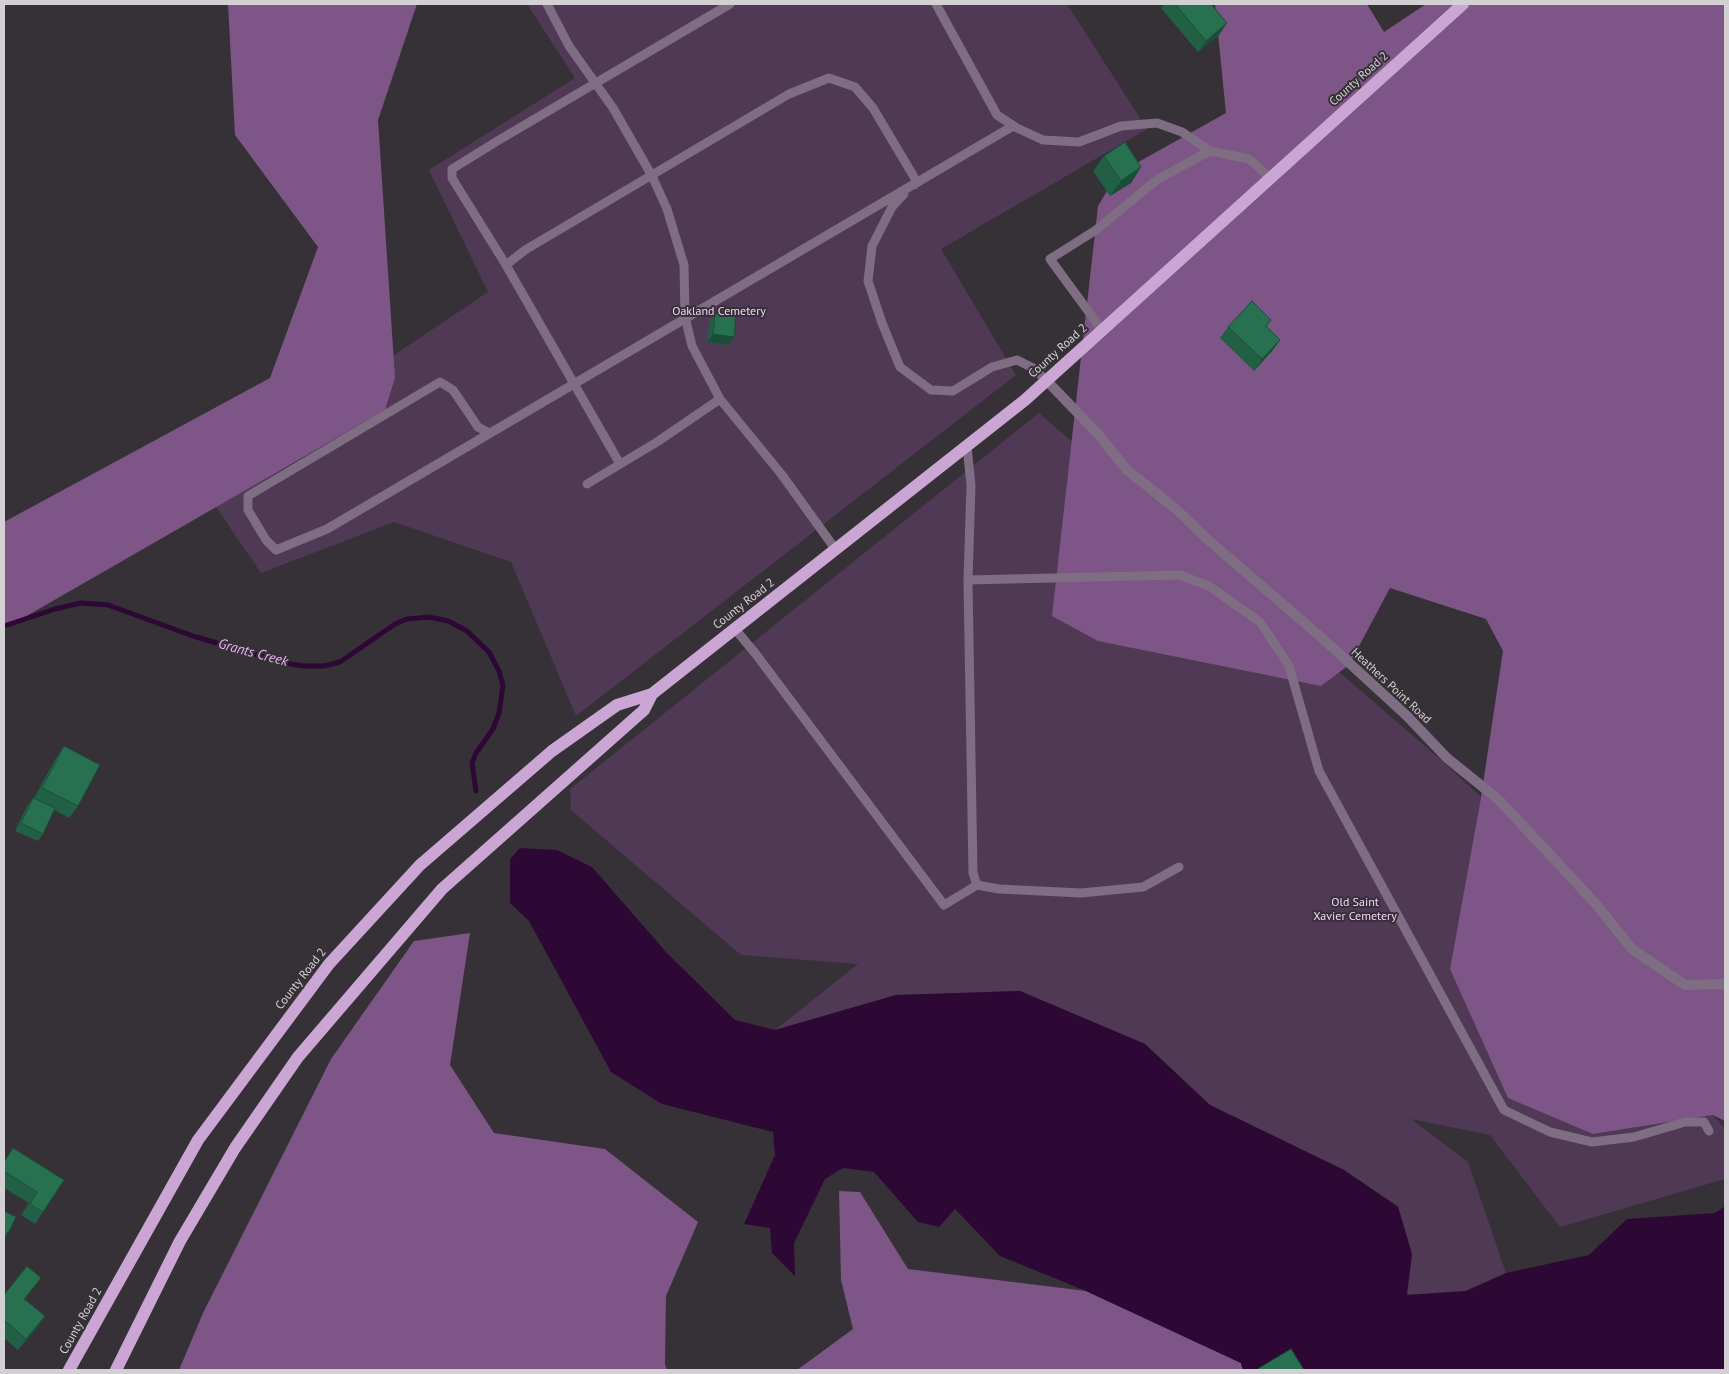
<!DOCTYPE html>
<style>
body{margin:0}
#map{position:relative;width:1729px;height:1374px;overflow:hidden;background:#363137;font-family:"PT Sans",sans-serif}
canvas{display:block}
.frame{position:absolute;inset:0;border:5px solid #d3d0d3;pointer-events:none}
</style>
<div id="map">
<canvas width="1729" height="1374"></canvas>
<div class="frame"></div>
</div>
<script>
const c = document.querySelector('canvas').getContext('2d');
c.lineJoin = 'round';
function fillPath(path, color) {
  c.fillStyle = color;
  c.fill(path, 'evenodd');
}
function poly(rows) {
  const path = new Path2D();
  for (const r of rows) {
    path.moveTo(r[0], r[1]);
    for (let i = 2; i < r.length; i += 2) path.lineTo(r[i], r[i + 1]);
  }
  return path;
}
function strokePath(path, color, width, dash) {
  c.strokeStyle = color;
  c.lineWidth = width;
  c.lineCap = dash ? 'butt' : 'round';
  c.setLineDash(dash || []);
  c.stroke(path);
}
function drawText(font, color, halo, rows, align = 'center') {
  c.font = font + ' "PT Sans",sans-serif';
  c.lineWidth = 4;
  c.setLineDash([]);
  c.textBaseline = 'middle';
  c.strokeStyle = halo;
  c.fillStyle = color;
  for (const [text, x, y, turn = 0] of rows) {
    c.save();
    c.translate(x, y);
    c.rotate((+turn || 0) * Math.PI / 180);
    c.textAlign = isNaN(turn) ? turn : align;
    if (halo) c.strokeText(text, 0, 0);
    c.fillText(text, 0, 0);
    c.restore();
  }
}
fillPath(poly([
 [527,4,1067,4,1147,129,941,249,1016,375,576,716,511,562,394,522,261,573,201,485,488,292,429,170,575,78],
 [1039,413,1441,760,1481,797,1450,969,1593,1134,1713,1115,1725,1129,1725,1179,1560,1227,1490,1135,1411,1119,1468,1162,1506,1273,1466,1291,1406,1295,1412,1254,1398,1206,1344,1170,1210,1105,1145,1044,1020,991,896,995,775,1030,858,964,741,955,571,810,570,789]
]), '#503955');
fillPath(poly([
 [228,4,417,4,378,120,395,378,385,410,4,629,4,522,270,378,318,247,235,135],
 [1215,4,1367,4,1384,32,1426,4,1725,4,1725,1121,1713,1115,1593,1134,1508,1098,1450,969,1481,797,1503,651,1486,619,1390,588,1349,665,1321,686,1098,641,1052,616,1098,206,1117,174,1226,113],
 [470,933,450,1065,494,1133,605,1149,698,1222,666,1296,665,1364,667,1370,179,1370,203,1313,331,1059,414,941],
 [839,1191,860,1192,908,1269,1086,1291,1241,1363,1243,1370,797,1370,853,1329,841,1280]
]), '#7d5586');
fillPath(poly([
 [520,848,557,850,592,867,667,953,735,1020,775,1030,896,995,1020,991,1145,1044,1210,1105,1344,1170,1398,1207,1412,1254,1407,1295,1466,1291,1506,1273,1589,1255,1627,1219,1715,1213,1725,1206,1725,1370,1243,1370,1241,1363,1086,1291,1000,1256,955,1209,939,1227,918,1222,874,1172,843,1168,825,1179,794,1243,795,1276,772,1253,770,1228,744,1224,775,1155,773,1132,662,1104,611,1072,529,921,510,903,510,859]
]), '#2e0835');
strokePath(poly([
 [4,626,55,609,81,603,108,605,193,636,284,663,304,666,324,666,340,662,395,624,407,619,429,617,448,621,467,631,489,652,499,671,503,686,499,713,493,729,476,753,472,763,476,791]
]), '#2e0835', 5);
strokePath(poly([
 [547,4,569,46,613,108,652,176,667,209,684,265,685,317,692,346,720,399,782,475,836,550],
 [936,4,997,115,1017,128,1043,140,1079,142,1121,126,1157,123,1182,132,1210,151],
 [904,194,892,207,872,246,868,281,882,323,900,367,931,390,953,391,992,367,1017,360,1033,368,1046,380],
 [506,265,525,250,789,94,829,78,855,87,873,108,917,182,914,185],
 [1102,330,1050,259,1096,230,1158,179,1210,151,1249,159,1270,178],
 [489,433,478,427,453,390,440,382,248,496,248,510,266,540,276,550,327,529,1013,126],
 [967,447,971,485,968,580,973,873,977,885],
 [620,464,506,265,452,178,452,169,499,140,730,4],
 [587,484,657,442,720,399],
 [968,580,1180,575,1209,586,1260,622,1289,666,1319,771,1504,1110,1550,1132,1592,1142,1634,1137,1685,1122,1704,1122,1709,1131],
 [735,629,755,653,944,905,977,885,999,889,1081,893,1143,887,1179,867]
]), '#7f6d83', 9);
strokePath(poly([
 [1046,380,1098,434,1127,470,1176,509,1207,539,1321,637,1407,716,1447,758,1499,800,1595,903,1632,949,1685,985,1725,984]
]), '#7f6d83', 10);
strokePath(poly([
 [69,1370,198,1140,329,964,420,865,552,751,617,705,652,694,1025,400,1463,4],
 [116,1370,180,1241,235,1148,298,1057,442,889,644,710,652,694]
]), '#cba5d3', 12);
fillPath(poly([
 [1164,4,1211,4,1219,35,1198,52,1161,8],
 [1104,156,1141,167,1131,183,1110,196,1093,171],
 [715,313,734,337,728,345,707,342,710,320],
 [1228,327,1280,340,1272,351,1254,371,1220,338],
 [64,746,78,806,69,818,54,810,43,834,38,841,15,831,27,806,33,798,34,798,56,758],
 [13,1148,64,1180,35,1224,21,1215,29,1203,4,1188,4,1161],
 [4,1211,8,1233,4,1238],
 [33,1289,25,1299,45,1316,37,1328,18,1350,4,1338,4,1295]
]), '#226045');
fillPath(poly([
 [1227,23,1219,35,1198,52,1206,41],
 [1141,167,1131,183,1110,196,1121,181],
 [713,334,734,337,728,345,707,342],
 [1280,340,1272,351,1254,371,1262,359],
 [41,1278,33,1289,16,1310,24,1299],
 [45,1316,37,1328,18,1350,26,1339]
]), '#1b4e38');
const building = poly([
 [1175,4,1211,4,1227,23,1206,41,1175,4],
 [1125,142,1141,167,1121,181,1104,156,1125,142],
 [1252,301,1271,320,1266,326,1280,340,1262,359,1228,327,1252,301],
 [715,313,736,315,734,337,713,334,715,313],
 [64,746,100,765,78,806,42,788,64,746],
 [33,798,55,808,43,834,21,823,33,798],
 [13,1148,64,1180,43,1212,30,1204,37,1192,4,1171,4,1162,13,1148],
 [4,1211,16,1217,8,1233,4,1231,4,1211],
 [27,1266,41,1278,24,1299,45,1316,26,1339,4,1320,4,1295,27,1266],
 [1291,1349,1304,1370,1256,1370,1291,1349]
]);
fillPath(building, '#277050');
strokePath(building, '#1b4e38', 1);
drawText('12px', '#d3d0d3', '#363137', [
 ["County Road 2",1359,79,-42],
 ["County Road 2",1058,351,-42],
 ["County Road 2",744,604,-38],
 ["Heathers Point Road",1391,686,43],
 ["County Road 2",301,979,-52],
 ["County Road 2",81,1321,-61]
]);
drawText('12px', '#f6d2fe', '#363137', [
 ["Oakland Cemetery",719,312],
 ["Old Saint",1355,903],
 ["Xavier Cemetery",1355,917]
]);
drawText('italic 14px', '#efb2fc', '#363137', [
 ["Grants Creek",253,653,15]
]);
</script>
